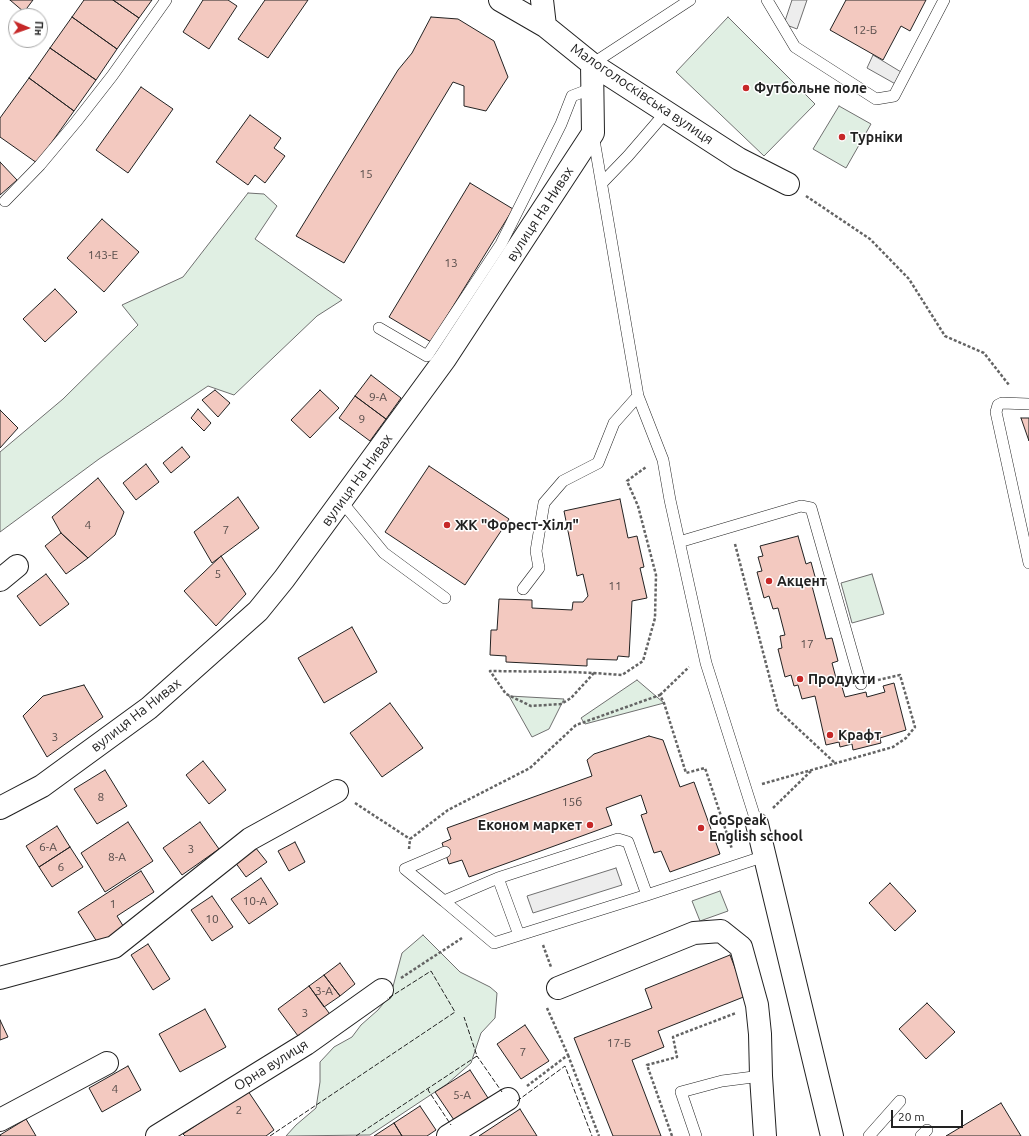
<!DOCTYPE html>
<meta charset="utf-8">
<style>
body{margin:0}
#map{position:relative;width:1029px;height:1136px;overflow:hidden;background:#fff;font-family:Ubuntu,sans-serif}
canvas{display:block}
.north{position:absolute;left:8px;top:8px;width:40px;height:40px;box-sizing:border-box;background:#fff;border:1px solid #a7a7a7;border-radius:50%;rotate:92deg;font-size:11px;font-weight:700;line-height:16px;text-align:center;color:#222}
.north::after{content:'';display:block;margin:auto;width:14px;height:18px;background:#c62828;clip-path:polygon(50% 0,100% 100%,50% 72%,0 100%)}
.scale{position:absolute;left:891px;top:1110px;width:72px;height:18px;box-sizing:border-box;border:2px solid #222;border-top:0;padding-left:5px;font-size:12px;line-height:14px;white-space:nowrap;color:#222;-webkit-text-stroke:3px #fff;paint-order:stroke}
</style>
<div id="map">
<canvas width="1029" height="1136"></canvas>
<div class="north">Пн</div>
<div class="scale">20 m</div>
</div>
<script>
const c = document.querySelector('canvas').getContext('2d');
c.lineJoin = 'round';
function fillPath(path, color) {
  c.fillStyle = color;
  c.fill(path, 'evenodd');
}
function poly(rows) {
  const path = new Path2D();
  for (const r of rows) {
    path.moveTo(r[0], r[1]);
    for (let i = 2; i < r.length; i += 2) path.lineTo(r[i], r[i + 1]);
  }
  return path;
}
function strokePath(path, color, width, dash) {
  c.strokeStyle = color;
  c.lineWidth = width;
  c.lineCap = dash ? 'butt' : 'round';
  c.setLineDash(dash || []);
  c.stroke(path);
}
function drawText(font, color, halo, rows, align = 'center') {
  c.font = font + ' Ubuntu,sans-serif';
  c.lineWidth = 3;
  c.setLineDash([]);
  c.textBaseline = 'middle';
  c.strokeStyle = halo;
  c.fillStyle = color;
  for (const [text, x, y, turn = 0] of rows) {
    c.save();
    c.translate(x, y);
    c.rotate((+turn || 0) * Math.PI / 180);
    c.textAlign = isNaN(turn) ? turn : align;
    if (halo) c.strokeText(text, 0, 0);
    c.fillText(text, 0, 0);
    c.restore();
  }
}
const green = poly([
 [728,17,815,104,764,156,676,72,728,17],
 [839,106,871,124,846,168,813,149,839,106],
 [248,193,264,194,277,206,255,239,342,300,317,316,234,395,208,386,99,459,0,532,0,452,63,399,138,325,122,305,183,277,248,193],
 [872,574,884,614,852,623,841,583,872,574],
 [637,680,664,703,585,724,581,718,637,680],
 [509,696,564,699,549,729,532,737,509,696],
 [720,891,728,911,700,921,692,901,720,891],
 [423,935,460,972,490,987,497,993,495,1018,481,1033,471,1063,447,1084,370,1135,286,1136,296,1125,316,1108,320,1082,320,1062,334,1047,352,1037,361,1025,378,1010,391,994,402,953,423,935]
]);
fillPath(green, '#e0efe3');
strokePath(green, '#6f6f6f', 1);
const parking = poly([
 [792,0,807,0,797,29,784,24,792,0],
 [873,55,906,75,899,86,867,68,873,55],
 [616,868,622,885,533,913,527,896,616,868]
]);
fillPath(parking, '#ededed');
strokePath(parking, '#6f6f6f', 1);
const building = poly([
 [10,0,33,0,24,12,10,0],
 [84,0,113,0,139,18,117,49,72,17,84,0],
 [113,0,152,0,139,18,113,0],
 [203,0,228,0,237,6,209,49,183,32,203,0],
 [265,0,308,0,268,58,238,39,265,0],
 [846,0,926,0,910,31,901,26,883,60,830,30,846,0],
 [72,17,117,49,96,80,50,48,72,17],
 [431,17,458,19,494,41,508,77,486,111,464,106,464,86,453,82,344,263,296,236,398,70,412,53,431,17],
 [50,48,96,80,74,111,29,78,50,48],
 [29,78,74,111,37,163,0,137,0,118,29,78],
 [141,87,173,109,128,173,96,150,141,87],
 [250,115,281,138,274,148,285,156,265,183,255,175,248,185,216,162,250,115],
 [0,162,17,180,0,195,0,162],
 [470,183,513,209,431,342,389,317,470,183],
 [102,219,139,252,104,292,67,258,102,219],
 [55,289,77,312,45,342,23,319,55,289],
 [371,375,401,398,386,419,355,396,371,375],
 [215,390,230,403,218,417,202,400,215,390],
 [320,390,339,408,310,438,291,420,320,390],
 [355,396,386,419,370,441,339,418,355,396],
 [198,409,211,423,204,431,191,418,198,409],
 [0,410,18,428,0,448,0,410],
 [1021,418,1029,418,1029,441,1021,418],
 [182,447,190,457,171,473,163,463,182,447],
 [146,464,159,482,136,500,123,483,146,464],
 [429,466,509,519,465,585,385,532,429,466],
 [98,478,124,512,115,535,88,558,61,533,52,517,98,478],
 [238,497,259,528,212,563,194,532,238,497],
 [620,499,628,538,637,536,644,567,640,568,647,598,632,601,629,657,618,656,617,660,587,659,587,666,506,662,506,656,490,655,491,630,497,630,499,599,532,600,532,608,572,610,573,602,583,602,588,596,583,574,577,576,564,511,620,499],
 [61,533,88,558,66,574,45,546,61,533],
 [798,536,806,564,811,562,817,584,812,586,826,639,832,638,838,661,832,663,836,678,839,677,845,697,866,692,867,697,885,692,883,686,894,683,906,730,880,738,881,743,853,750,852,744,840,747,839,742,826,745,815,696,802,699,798,685,794,686,791,675,785,677,778,649,782,648,780,636,785,635,778,608,773,609,769,596,764,598,757,572,762,571,758,557,763,556,760,546,798,536],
 [221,556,246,594,216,626,184,591,221,556],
 [46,574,69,604,40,626,17,596,46,574],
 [352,627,377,672,324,703,298,658,352,627],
 [84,685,103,717,47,757,23,716,43,696,84,685],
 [390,703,423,748,382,777,350,733,390,703],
 [649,736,663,740,680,787,694,782,720,854,670,872,661,851,654,853,641,815,647,813,641,795,606,808,612,825,469,877,462,860,449,864,442,843,451,839,447,828,592,776,587,760,594,754,649,736],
 [203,761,226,790,209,804,186,775,203,761],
 [105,770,127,806,97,824,74,789,105,770],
 [128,822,153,861,105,892,81,853,128,822],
 [200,822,219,849,182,875,163,848,200,822],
 [57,826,70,847,39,867,26,846,57,826],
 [295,842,305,862,289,871,278,851,295,842],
 [70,847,83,867,52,887,39,867,70,847],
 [255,847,267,862,246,877,235,862,255,847],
 [141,871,154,892,117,916,125,929,99,945,78,912,141,871],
 [261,878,278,904,249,924,231,899,261,878],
 [890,883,916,911,895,931,869,903,890,883],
 [212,896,233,927,212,941,191,910,212,896],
 [148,944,170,979,153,990,131,955,148,944],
 [730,955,746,996,658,1031,664,1047,632,1060,661,1136,613,1136,574,1038,652,1008,645,989,730,955],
 [340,963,355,984,340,996,324,975,340,963],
 [324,975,340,996,324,1007,309,986,324,975],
 [309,986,332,1017,301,1040,278,1009,309,986],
 [927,1003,955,1032,926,1059,899,1029,927,1003],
 [205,1009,226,1047,180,1072,159,1034,205,1009],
 [0,1020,8,1037,0,1040,0,1020],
 [525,1025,549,1061,521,1079,497,1044,525,1025],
 [128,1066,141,1090,102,1112,89,1088,128,1066],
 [470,1070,488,1098,454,1120,435,1092,470,1070],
 [248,1091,274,1130,266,1136,185,1136,183,1134,248,1091],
 [1001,1103,1021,1136,946,1136,1001,1103],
 [420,1106,436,1130,427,1136,402,1136,394,1123,420,1106],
 [520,1109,537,1136,479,1136,520,1109],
 [26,1119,36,1136,1,1136,0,1135,26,1119],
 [394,1123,402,1136,374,1136,394,1123]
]);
fillPath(building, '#f3c9c0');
strokePath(building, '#222', 1);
const service = poly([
 [767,0,795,47,876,99,894,96,944,0],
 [592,64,690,0],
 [593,134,638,396,663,460,670,500,706,663,757,824],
 [602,183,628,156,666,112],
 [5,201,40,165,76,122,112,76,166,0],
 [379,328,427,356,501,244,561,124,572,96,593,88],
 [1029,404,1002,403,998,405,996,412,1029,563],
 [342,502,384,553,445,598],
 [679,542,801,506,811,508,861,684],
 [523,589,539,568,536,551,544,503,563,481,598,463,614,423,638,396],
 [445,852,405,869,444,901,498,878,618,839,628,842,647,895,765,856],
 [498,878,519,935],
 [444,901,494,943,647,895],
 [696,1136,681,1092,722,1081,761,1076],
 [869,1136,900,1101],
 [921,1136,927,1130]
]);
const minor = poly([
 [500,0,545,26,592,64,739,159,788,184],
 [542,0,545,26],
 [0,580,17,566],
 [0,808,42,786,149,708,258,611,284,579,445,359,593,133,592,64],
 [757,824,832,1136],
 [0,978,114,947,250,839,337,791],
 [558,988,694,933,721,931,741,947,757,1005,760,1034,761,1076,765,1136],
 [0,1120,107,1063],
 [157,1136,306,1044,382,990],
 [448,1136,508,1099]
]);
strokePath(service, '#222', 12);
strokePath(minor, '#222', 24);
strokePath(poly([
 [806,196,870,239,909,279,945,336,984,353,1009,385],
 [735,544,778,710,835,763],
 [594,673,571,698,561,704,531,706,506,694,490,671,572,672,594,673,622,675,643,661,655,618,656,575,638,506,627,481,646,467],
 [660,695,689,667],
 [762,784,893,747,906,738,915,727,900,675,878,680],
 [355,803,410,839],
 [773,808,811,771],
 [409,849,410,839,448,810,530,768,576,725,660,695,664,703,686,773,705,768,732,849],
 [543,945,551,967],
 [401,978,462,938],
 [568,1055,599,1136],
 [527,1086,568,1055,547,1008],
 [672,1136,647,1065,677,1057,673,1037,736,1013]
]), '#646464', 2.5, [3, 2]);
strokePath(service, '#fff', 11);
strokePath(minor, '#fff', 22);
strokePath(poly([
 [476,1057,477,1056,502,1092],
 [429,1089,428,1090,451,1125],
 [517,1101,565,1066,592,1136],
 [270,1136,455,1012,431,971,387,999],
 [356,1136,477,1056,464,1017]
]), '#222', 1, [5, 2]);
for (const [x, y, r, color] of [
 [746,88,4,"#c62828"],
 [842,137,4,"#c62828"],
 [447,525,4,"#c62828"],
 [769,581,4,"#c62828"],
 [800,679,4,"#c62828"],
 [830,735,4,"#c62828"],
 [590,825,4,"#c62828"],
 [701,828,4,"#c62828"]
]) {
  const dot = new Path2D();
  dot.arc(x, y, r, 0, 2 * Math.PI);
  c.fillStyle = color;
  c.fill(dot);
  strokePath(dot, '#fff', 1.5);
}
drawText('12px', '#564c4a', null, [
 ["12-Б",865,30],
 ["15",366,174],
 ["143-Е",103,255],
 ["13",451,263],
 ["9-А",378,397],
 ["9",362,419],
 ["4",88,525],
 ["7",226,530],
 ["5",218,574],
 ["11",615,586],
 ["17",807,644],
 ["3",55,737],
 ["8",101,797],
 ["15б",572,802],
 ["6-А",48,847],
 ["3",191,849],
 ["8-А",117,857],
 ["6",61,867],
 ["10-А",255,901],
 ["1",113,904],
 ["10",212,919],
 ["3-А",324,991],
 ["3",305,1013],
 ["17-Б",619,1043],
 ["7",523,1052],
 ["4",115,1089],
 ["5-А",462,1095],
 ["2",239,1110]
]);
drawText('bold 14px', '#222', '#fff', [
 ["Футбольне поле",754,88],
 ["Турніки",850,137],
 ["ЖК \"Форест-Хілл\"",455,525],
 ["Акцент",777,581],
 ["Продукти",808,679],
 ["Крафт",838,735],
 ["GoSpeak",709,820],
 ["English school",709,836],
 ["Економ маркет",582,825,"right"]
], 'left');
drawText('14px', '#222', '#fff', [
 ["Малоголосківська вулиця",642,94,34],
 ["вулиця На Нивах",540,214,-57],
 ["вулиця На Нивах",357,480,-54],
 ["вулиця На Нивах",136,715,-38],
 ["Орна вулиця",271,1065,-32]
]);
</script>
